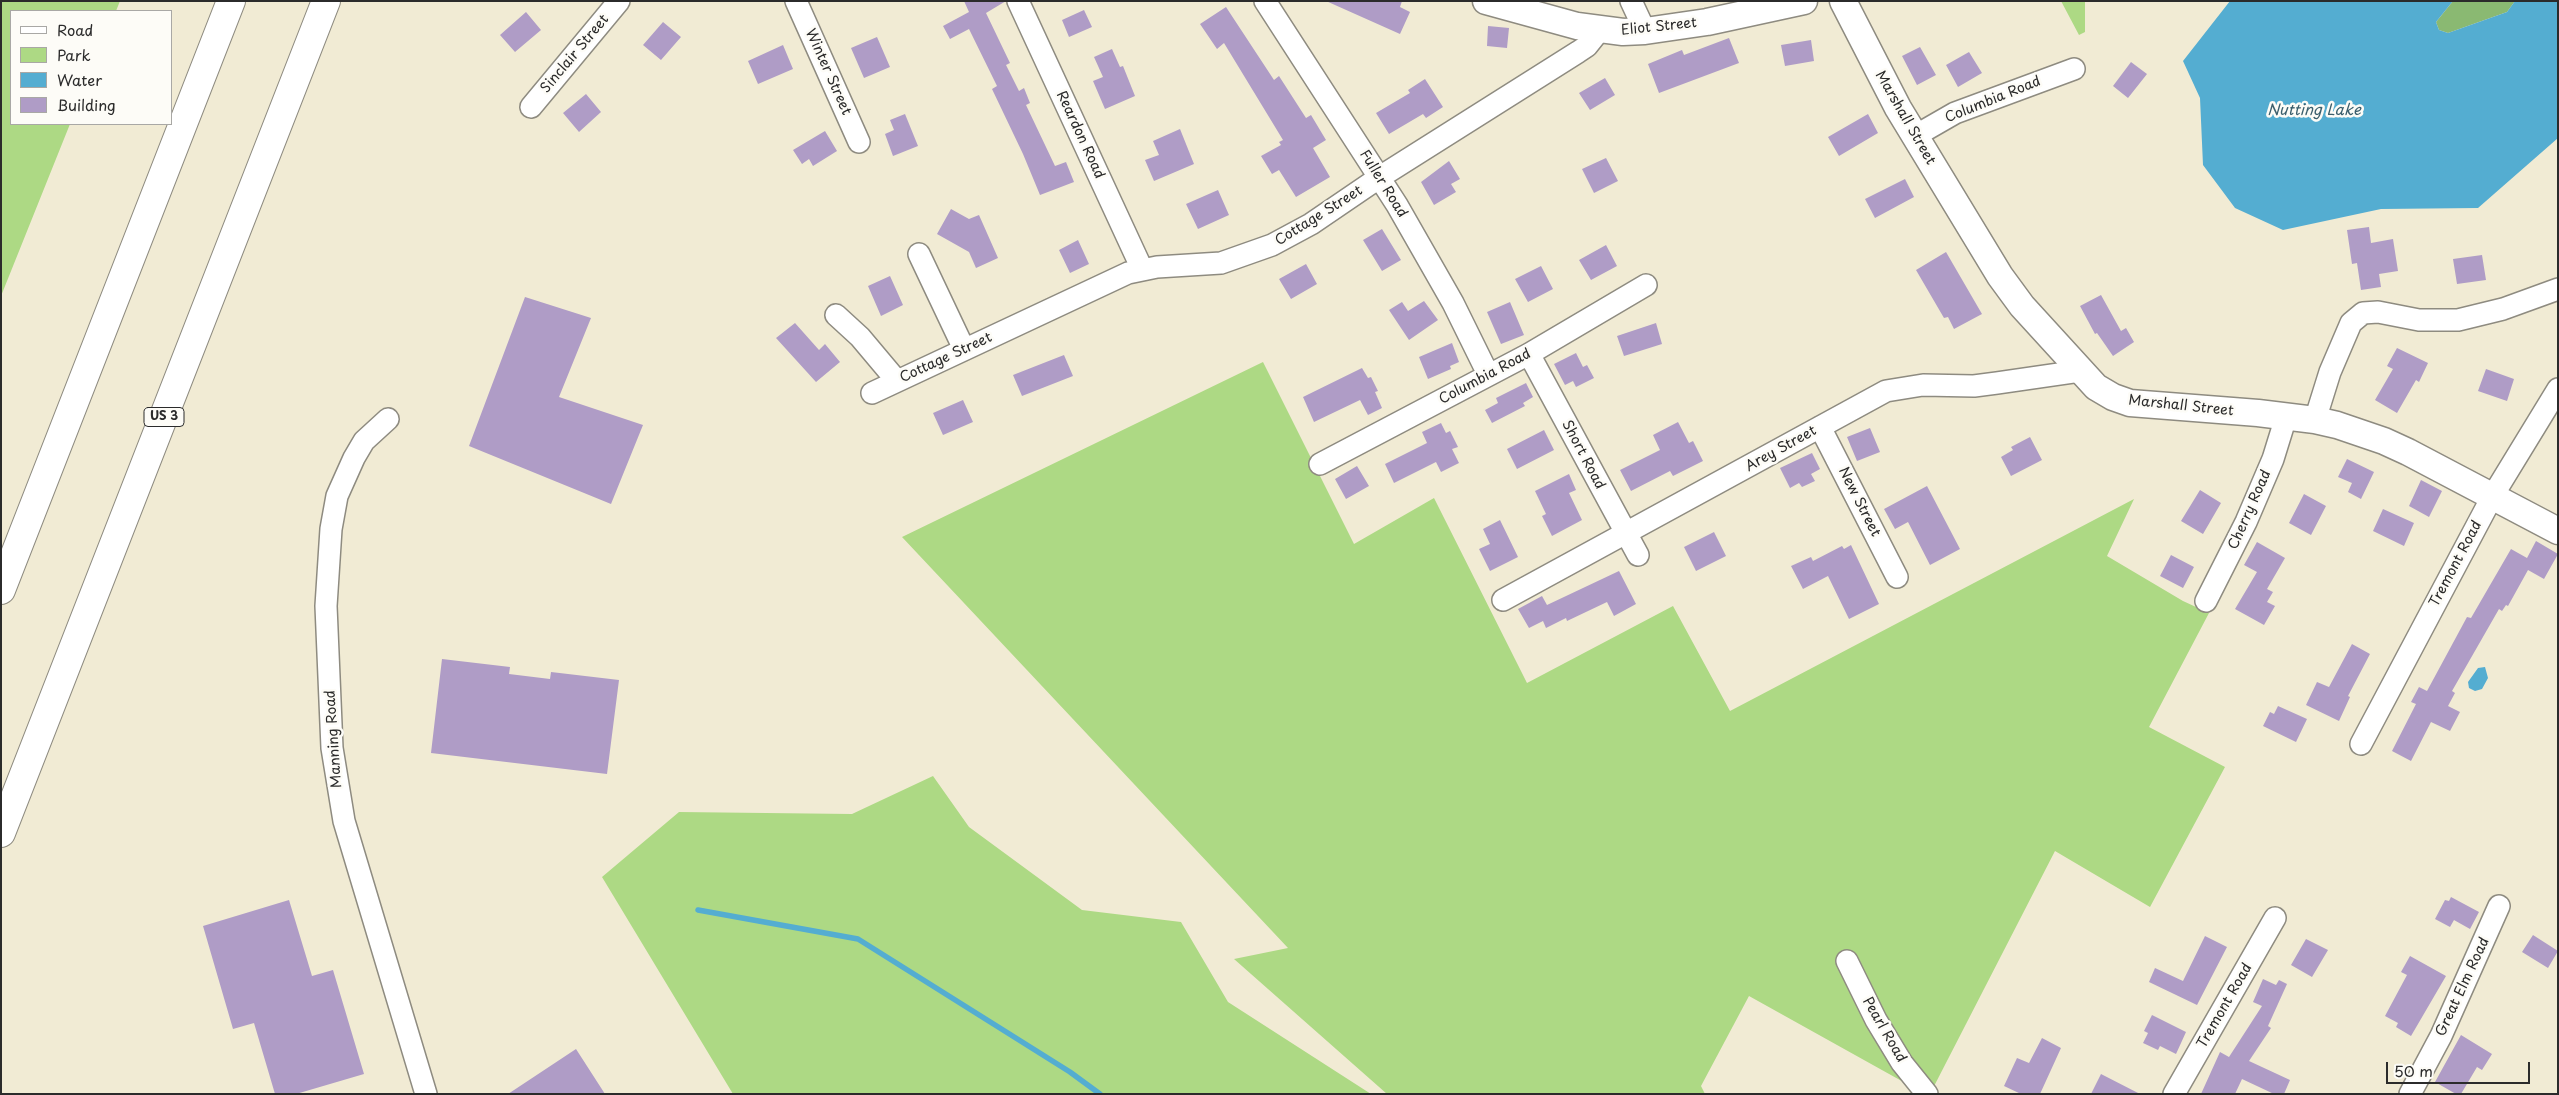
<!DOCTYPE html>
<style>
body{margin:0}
#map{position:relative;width:2559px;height:1095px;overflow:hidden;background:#f1ebd4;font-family:"Playpen Sans",sans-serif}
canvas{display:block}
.frame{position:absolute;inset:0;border:2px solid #2b2b2b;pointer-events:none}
.legend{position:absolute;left:10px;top:10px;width:162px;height:115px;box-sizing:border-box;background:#fdfcf7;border:1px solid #a9a8a5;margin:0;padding:6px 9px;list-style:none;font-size:15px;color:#2b2b2b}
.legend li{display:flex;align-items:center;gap:10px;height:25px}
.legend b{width:25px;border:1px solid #a9a8a5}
.scale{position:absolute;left:2386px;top:1062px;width:144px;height:22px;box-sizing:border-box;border:2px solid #2b2b2b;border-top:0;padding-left:6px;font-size:15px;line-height:18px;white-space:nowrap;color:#2b2b2b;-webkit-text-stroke:4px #fdfcf7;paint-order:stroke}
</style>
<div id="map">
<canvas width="2559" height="1095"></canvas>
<div class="frame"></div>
<ul class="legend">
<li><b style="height:6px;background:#fff"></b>Road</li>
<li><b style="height:14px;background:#add984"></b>Park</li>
<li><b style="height:14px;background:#54add1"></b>Water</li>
<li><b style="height:14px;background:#af9cc6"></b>Building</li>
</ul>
<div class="scale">50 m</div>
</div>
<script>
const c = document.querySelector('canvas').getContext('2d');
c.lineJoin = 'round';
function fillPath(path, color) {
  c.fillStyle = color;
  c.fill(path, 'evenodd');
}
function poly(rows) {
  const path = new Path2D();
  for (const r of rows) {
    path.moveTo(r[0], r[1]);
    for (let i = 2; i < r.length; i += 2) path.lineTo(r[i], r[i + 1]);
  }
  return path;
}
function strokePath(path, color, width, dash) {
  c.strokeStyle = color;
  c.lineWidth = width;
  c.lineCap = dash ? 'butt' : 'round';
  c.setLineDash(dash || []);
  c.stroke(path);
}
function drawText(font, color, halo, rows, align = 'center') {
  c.font = font + ' "Playpen Sans",sans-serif';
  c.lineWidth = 5;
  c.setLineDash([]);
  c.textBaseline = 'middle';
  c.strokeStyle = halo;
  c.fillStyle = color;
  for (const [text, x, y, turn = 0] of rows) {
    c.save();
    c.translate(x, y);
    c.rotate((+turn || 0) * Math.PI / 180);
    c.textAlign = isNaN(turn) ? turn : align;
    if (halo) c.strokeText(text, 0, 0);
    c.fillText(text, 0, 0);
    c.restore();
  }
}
fillPath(poly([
 [1,1,120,1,116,11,11,11,11,124,70,124,1,296],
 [2061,1,2085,1,2085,32,2079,35],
 [1263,362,1354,544,1434,498,1527,683,1673,606,1730,711,2134,499,2107,556,2183,601,2209,613,2149,727,2225,767,2150,907,2055,851,1930,1094,1925,1094,1749,996,1701,1086,1705,1094,1387,1094,1234,959,1288,948,902,537],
 [933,776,969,827,1082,910,1181,922,1228,1002,1371,1094,733,1094,602,877,679,812,852,814]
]), '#add984');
fillPath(poly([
 [2453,1,2515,1,2507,12,2448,33,2439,30,2436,22]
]), '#8ab972');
fillPath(poly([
 [2230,1,2453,1,2436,22,2439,30,2448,33,2507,12,2515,1,2558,1,2558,138,2478,208,2381,209,2283,230,2235,208,2203,165,2200,98,2183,61],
 [2485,667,2488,678,2482,689,2475,691,2469,688,2468,682,2478,668]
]), '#54add1');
strokePath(poly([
 [698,910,858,939,1070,1072,1100,1094]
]), '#54add1', 5.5);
fillPath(poly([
 [964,1,1006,1,986,13,1010,63,1006,65,1019,91,1024,88,1030,103,1026,105,1055,166,1066,162,1074,182,1040,195,1023,154,992,89,997,86,969,29,950,39,943,26,969,12],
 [1326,1,1402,1,1400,7,1410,12,1400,34],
 [1226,7,1274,80,1279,76,1306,118,1311,115,1326,140,1313,148,1330,177,1296,197,1279,170,1272,174,1261,156,1281,145,1279,142,1283,140,1224,43,1217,49,1200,24],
 [1084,10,1092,27,1069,37,1062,20],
 [526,12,541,30,515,52,500,35],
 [663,22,681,37,661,60,643,45],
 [1488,26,1509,28,1507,48,1487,46],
 [877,37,890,67,864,78,851,48],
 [1729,38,1739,63,1659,93,1648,64,1682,50,1684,55],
 [1811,40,1814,61,1785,66,1781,45],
 [783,45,793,69,758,84,748,61],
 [1920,47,1936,75,1917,85,1902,56],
 [1112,49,1120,67,1123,66,1135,96,1105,109,1093,81,1103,77,1094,57],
 [1969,52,1982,73,1958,87,1946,65],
 [2131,62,2147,74,2128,98,2113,86],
 [1605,78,1615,95,1590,110,1579,93],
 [1425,79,1443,107,1426,118,1423,114,1389,134,1376,113,1410,93,1408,90],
 [586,94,601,112,579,132,563,113],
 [905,114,918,146,893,156,885,134,894,130,890,120],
 [1868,114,1878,133,1839,156,1828,137],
 [1180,129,1194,164,1154,181,1145,160,1159,155,1153,141],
 [825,131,837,151,813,166,809,159,802,164,793,150],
 [1606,158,1618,181,1594,193,1582,169],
 [1449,161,1460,179,1451,184,1456,192,1434,205,1421,182],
 [1905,179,1914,197,1875,218,1865,199],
 [1218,190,1229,215,1198,229,1186,204],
 [951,209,969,219,979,215,998,258,976,268,969,252,937,234],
 [2369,227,2371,243,2393,239,2398,271,2379,274,2381,287,2361,290,2357,263,2352,264,2347,230],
 [1382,229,1401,260,1382,271,1363,240],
 [1078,240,1089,264,1070,273,1059,250],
 [1606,245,1617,266,1591,280,1579,260],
 [1946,252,1982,314,1954,329,1948,317,1944,318,1916,270],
 [2482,255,2486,280,2457,284,2453,259],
 [1306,264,1317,284,1291,299,1279,279],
 [1541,266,1553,289,1528,302,1515,279],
 [890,276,903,305,881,316,868,286],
 [2101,295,2121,331,2126,328,2134,342,2113,356,2097,333,2095,334,2080,306],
 [525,297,591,318,559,397,643,425,611,504,469,446],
 [1424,301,1438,320,1409,340,1389,310,1402,302,1408,311],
 [1510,302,1524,335,1501,344,1487,312],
 [795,323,819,350,825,344,840,362,816,382,776,338],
 [1656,323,1662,344,1624,356,1617,336],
 [1452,343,1459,362,1450,366,1451,369,1428,379,1419,357],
 [2397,348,2428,363,2419,382,2416,380,2397,413,2375,400,2393,369,2387,366],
 [1576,353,1583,367,1587,365,1594,378,1576,387,1573,381,1565,385,1554,364],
 [1064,355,1073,376,1022,396,1013,375],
 [1362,368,1368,378,1371,377,1378,391,1375,392,1382,408,1368,415,1360,400,1314,422,1303,397],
 [2486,369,2514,379,2507,401,2478,391],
 [1526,383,1533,397,1523,403,1525,406,1492,423,1485,410,1498,403,1496,398],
 [963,400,973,422,943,435,933,413],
 [1678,422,1689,443,1693,441,1703,461,1673,476,1670,471,1631,491,1620,470,1660,450,1653,435],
 [1441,423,1446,433,1450,431,1458,447,1452,449,1459,463,1441,472,1436,462,1394,483,1385,464,1427,443,1422,432],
 [1870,428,1880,452,1857,461,1847,437],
 [1544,430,1554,450,1517,469,1507,449],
 [2030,437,2042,460,2011,476,2001,457,2013,450,2011,447],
 [1812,453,1820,469,1811,474,1815,481,1802,487,1799,483,1790,488,1780,468],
 [2347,459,2374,472,2361,499,2348,492,2352,483,2338,477],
 [1357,466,1369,486,1346,499,1335,479],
 [1569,474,1576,490,1569,493,1582,520,1552,536,1542,516,1546,514,1535,491],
 [2421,480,2442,491,2429,517,2409,506],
 [1927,486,1960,549,1930,565,1908,522,1895,529,1884,509],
 [2200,490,2221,503,2203,534,2181,521],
 [2304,494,2326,506,2311,535,2289,523],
 [2383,509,2414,523,2404,546,2373,531],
 [1500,520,1518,557,1490,571,1479,549,1490,544,1483,529],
 [1714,532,1726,556,1696,571,1684,547],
 [2536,541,2558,554,2544,579,2528,570,2508,606,2506,605,2502,611,2499,609,2452,691,2455,693,2448,706,2460,712,2450,731,2431,722,2411,761,2392,751,2416,704,2411,702,2419,687,2427,691,2467,617,2471,618,2511,549,2527,558],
 [2257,542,2285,558,2267,589,2273,592,2267,602,2275,606,2264,625,2235,609,2257,572,2244,565],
 [1851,545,1879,604,1849,619,1828,576,1803,589,1791,566,1811,557,1813,561,1842,546,1844,549],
 [2171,555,2194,567,2183,588,2160,576],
 [1619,571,1636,604,1614,616,1607,602,1567,621,1566,618,1546,628,1543,621,1529,628,1518,609,1542,596,1547,605],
 [2352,644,2370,654,2348,696,2350,697,2339,721,2306,705,2317,682,2329,687],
 [442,659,510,667,509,674,550,679,551,672,619,680,607,774,431,753],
 [2278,706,2307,719,2296,742,2263,726,2270,712,2274,714],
 [2451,897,2479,912,2470,929,2454,920,2450,927,2435,919,2445,900,2449,901],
 [289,900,312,976,333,970,364,1074,296,1094,275,1094,254,1023,233,1029,203,926],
 [2533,935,2558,951,2548,968,2522,952],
 [2205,936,2227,947,2197,1005,2149,982,2155,968,2183,981],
 [2306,939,2328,950,2312,977,2291,965],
 [2410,956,2446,976,2411,1036,2396,1027,2398,1023,2385,1016,2407,975,2401,972],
 [2263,979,2276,985,2279,980,2287,984,2268,1026,2271,1028,2249,1061,2290,1080,2284,1094,2274,1094,2242,1079,2235,1094,2201,1094,2220,1052,2229,1057,2262,1006,2253,1002],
 [2152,1015,2186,1032,2176,1054,2160,1046,2158,1050,2143,1043,2148,1033,2144,1031],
 [2461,1035,2492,1054,2482,1070,2477,1067,2461,1094,2456,1094,2435,1082],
 [2042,1038,2061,1048,2040,1094,2021,1094,2004,1086,2017,1058,2029,1063],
 [576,1049,605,1094,508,1094],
 [2101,1074,2140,1094,2091,1094]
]), '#af9cc6');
const minor = poly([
 [796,1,859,142],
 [1018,1,1142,269],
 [1265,1,1397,205,1453,303,1488,374],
 [1631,1,1645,31],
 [531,107,619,1],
 [1915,136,1955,113,2074,69],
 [919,254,964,349],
 [836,315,860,337,897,381],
 [1529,354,1638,555],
 [872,393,1128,273,1157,267,1221,263,1272,245,1311,224,1380,177,1578,52,1587,46,1599,31],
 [388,419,364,441,354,458,337,496,331,529,326,606,332,748,344,821,426,1094],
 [2315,420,2330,372,2351,323,2363,313,2378,312,2419,320,2458,320,2503,309,2558,289],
 [1820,427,1897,577],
 [1320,464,1529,354,1646,285],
 [1503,600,1886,391,1923,385,1974,386,1997,383,2080,371],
 [2206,601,2246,522,2273,459,2286,417],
 [2361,744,2492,497,2558,389],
 [1847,961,1876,1020,1902,1063,1927,1094],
 [2174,1094,2275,918],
 [2410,1094,2441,1036,2499,906]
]);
const tertiary = poly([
 [1486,1,1577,26,1623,32,1645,31,1707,22,1804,1],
 [1843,1,1898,108,2000,276,2022,306,2096,387,2113,397,2130,403,2258,413,2315,420,2337,425,2384,441,2408,452,2558,531]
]);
const motorway = poly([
 [1,590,231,1],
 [1,833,326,1]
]);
strokePath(minor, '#8e8b80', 24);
strokePath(tertiary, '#8e8b80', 29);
strokePath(motorway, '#8e8b80', 30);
strokePath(minor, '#fff', 21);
strokePath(tertiary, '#fff', 26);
strokePath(motorway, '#fff', 28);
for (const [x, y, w] of [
 [164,417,40]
]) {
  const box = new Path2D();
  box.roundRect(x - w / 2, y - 9.5, w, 19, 4);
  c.fillStyle = '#fdfcf7';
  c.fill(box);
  strokePath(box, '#2b2b2b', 1);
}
drawText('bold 12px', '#2b2b2b', null, [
 ["US 3",164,417]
]);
drawText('14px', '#2b2b2b', '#fdfcf7', [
 ["Eliot Street",1659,27,-6],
 ["Sinclair Street",575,54,-50],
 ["Winter Street",828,72,66],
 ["Columbia Road",1993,100,-22],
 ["Marshall Street",1905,118,60],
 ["Reardon Road",1080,135,65],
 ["Fuller Road",1383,184,58],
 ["Cottage Street",1319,216,-32],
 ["Cottage Street",946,358,-25],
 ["Columbia Road",1485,377,-28],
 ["Marshall Street",2181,406,6],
 ["Arey Street",1781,449,-29],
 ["Short Road",1583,455,62],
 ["New Street",1859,502,63],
 ["Cherry Road",2250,510,-66],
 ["Tremont Road",2456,564,-62],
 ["Manning Road",334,739,-94],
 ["Great Elm Road",2463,987,-65],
 ["Tremont Road",2225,1006,-60],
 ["Pearl Road",1884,1030,60]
]);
drawText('italic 15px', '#3b5f6d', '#fdfcf7', [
 ["Nutting Lake",2314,111]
]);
</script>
